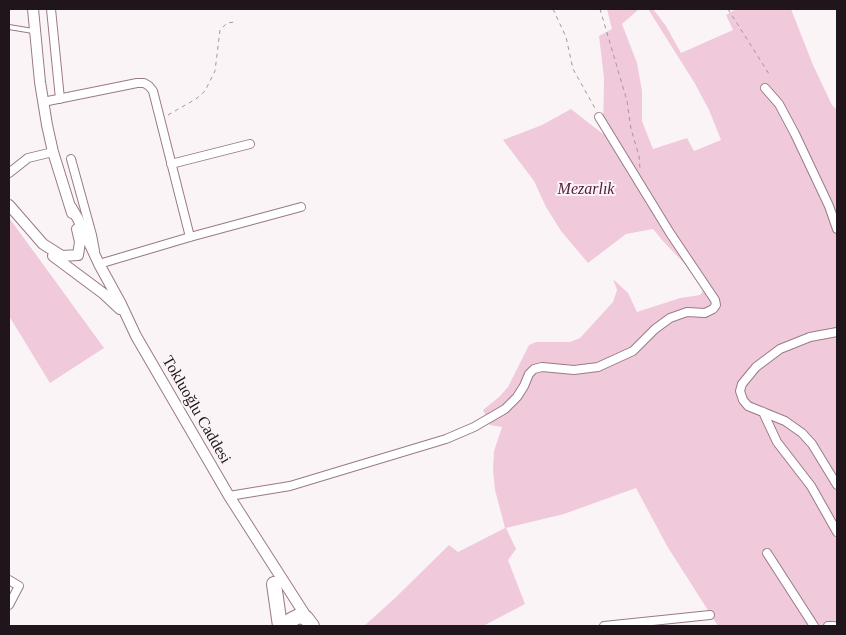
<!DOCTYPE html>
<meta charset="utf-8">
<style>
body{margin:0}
#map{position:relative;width:846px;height:635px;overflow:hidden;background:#fbf4f7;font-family:Georgia,serif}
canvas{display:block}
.frame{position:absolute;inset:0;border:10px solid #20151a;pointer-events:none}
</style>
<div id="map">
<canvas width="846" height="635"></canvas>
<div class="frame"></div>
</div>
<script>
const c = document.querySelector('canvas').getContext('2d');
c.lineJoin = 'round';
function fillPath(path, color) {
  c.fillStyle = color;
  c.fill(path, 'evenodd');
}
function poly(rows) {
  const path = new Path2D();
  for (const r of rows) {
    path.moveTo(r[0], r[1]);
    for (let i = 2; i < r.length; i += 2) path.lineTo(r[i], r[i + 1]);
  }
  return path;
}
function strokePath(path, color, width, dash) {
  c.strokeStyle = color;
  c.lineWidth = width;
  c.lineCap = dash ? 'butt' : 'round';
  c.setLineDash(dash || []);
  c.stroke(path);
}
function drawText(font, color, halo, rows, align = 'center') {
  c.font = font + ' Georgia,serif';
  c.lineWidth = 4;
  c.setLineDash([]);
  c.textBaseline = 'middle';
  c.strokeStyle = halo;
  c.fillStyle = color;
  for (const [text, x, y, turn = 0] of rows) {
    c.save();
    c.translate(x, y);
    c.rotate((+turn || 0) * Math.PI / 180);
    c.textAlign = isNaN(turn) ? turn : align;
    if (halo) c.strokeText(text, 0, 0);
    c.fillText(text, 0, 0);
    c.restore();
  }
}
fillPath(poly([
 [607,9,639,9,622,24,637,63,642,91,642,121,653,149,687,138,694,151,721,140,709,110,694,82,648,9,653,9,666,26,681,53,733,30,726,15,736,9,791,9,813,65,832,105,837,110,837,626,718,626,667,546,636,488,564,514,506,528,516,549,508,560,525,604,483,626,364,626,394,599,449,545,458,552,505,528,495,490,493,470,494,451,502,427,490,425,483,410,499,397,508,387,529,345,536,342,570,342,580,338,613,302,617,290,613,279,628,293,637,312,680,298,700,295,703,291,698,278,662,240,653,229,626,234,588,263,561,231,546,207,534,181,503,140,542,125,571,109,603,134,604,78,599,36,612,29],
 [10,219,104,348,50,383,9,316,9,220]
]), '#f0cadb');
const lane = poly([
 [9,27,33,31]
]);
const street = poly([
 [51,9,60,99],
 [765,88,779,104,795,134,829,206,837,229],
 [43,102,137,83,144,83,149,86,153,91,190,237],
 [71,159,92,235,95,251],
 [171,164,250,144],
 [9,173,28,158,53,152],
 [99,264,190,237,301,207],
 [837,332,810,337,780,349,756,367,742,384,740,391,743,400,748,406,785,421,802,433,812,444,837,485],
 [763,412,777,442,811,486,837,532],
 [229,496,290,486,446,439,474,427,505,409,517,397,524,386,529,374,534,369,542,367,574,370,598,367,633,351,655,329,670,318,687,312,705,313,713,309,716,305,715,300,670,233,599,117],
 [767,553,814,626],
 [9,580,19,586,9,605],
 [604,626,710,615],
 [828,626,834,626]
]);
const secondary = poly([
 [33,9,40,82,47,125,53,152,72,213],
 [9,205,43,244,62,256,78,255,80,242,77,229],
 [71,207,78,219,99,264,121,304,136,336,229,496,309,621],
 [53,256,104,294,120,309]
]);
const highway = poly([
 [274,584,280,626],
 [287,626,291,620,299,616,306,618,312,626]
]);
strokePath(lane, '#997a87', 6);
strokePath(street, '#997a87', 10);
strokePath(secondary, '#997a87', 12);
strokePath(highway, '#997a87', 16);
strokePath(poly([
 [553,9,566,37,573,69,596,110],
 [600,9,627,101,631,129,639,156,640,169],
 [728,9,769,74],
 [168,115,196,99,205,91,215,71,220,30,227,23,235,22]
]), '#a0989c', 1, [4, 4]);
strokePath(lane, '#fff', 4);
strokePath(street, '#fff', 8);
strokePath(secondary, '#fff', 10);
strokePath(highway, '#fff', 14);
drawText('italic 16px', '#541b3a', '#fbf4f7', [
 ["Mezarlık",586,190]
]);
drawText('16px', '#20151a', '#fbf4f7', [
 ["Tokluoğlu Caddesi",196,410,60]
]);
</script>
